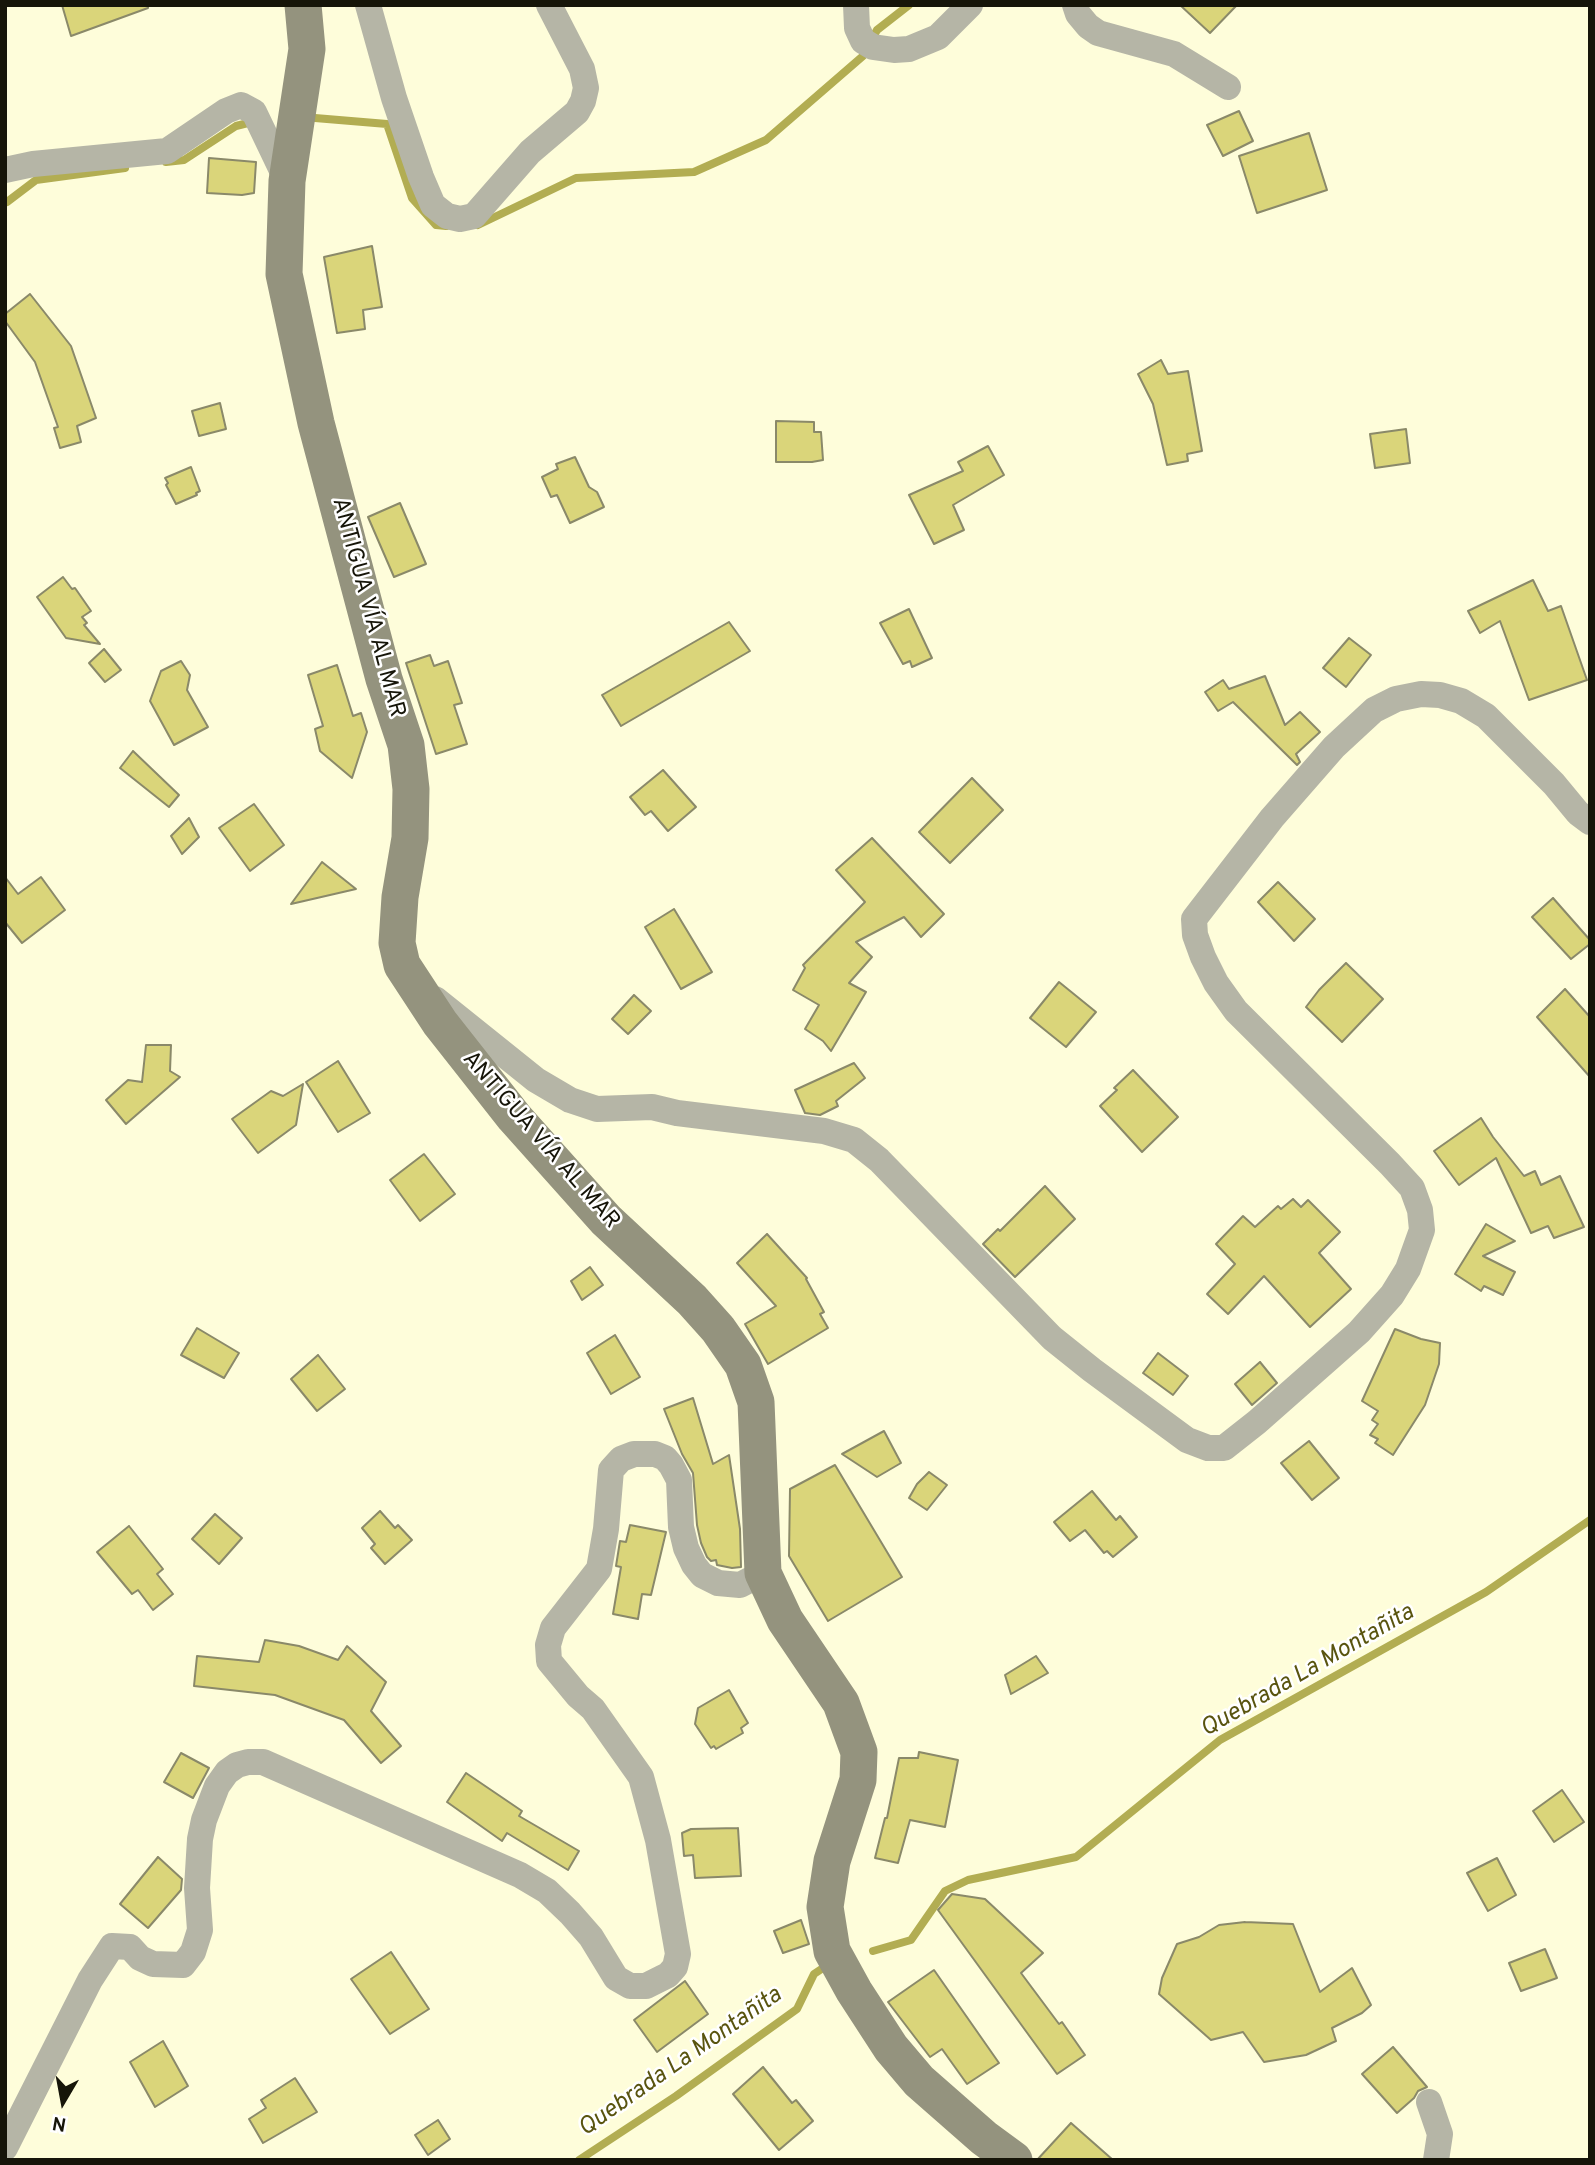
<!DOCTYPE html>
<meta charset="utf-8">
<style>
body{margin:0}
#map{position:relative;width:1595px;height:2165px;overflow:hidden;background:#fefdda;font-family:Overpass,sans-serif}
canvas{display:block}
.frame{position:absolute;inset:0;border:7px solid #161509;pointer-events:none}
.north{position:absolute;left:28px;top:2067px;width:70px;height:70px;-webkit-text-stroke:5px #fff;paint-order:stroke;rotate:190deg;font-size:19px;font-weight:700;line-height:28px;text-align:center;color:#161509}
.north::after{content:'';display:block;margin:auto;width:24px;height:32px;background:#161509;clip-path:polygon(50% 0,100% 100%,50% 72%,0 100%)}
</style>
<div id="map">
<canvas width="1595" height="2165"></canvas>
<div class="frame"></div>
<div class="north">N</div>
</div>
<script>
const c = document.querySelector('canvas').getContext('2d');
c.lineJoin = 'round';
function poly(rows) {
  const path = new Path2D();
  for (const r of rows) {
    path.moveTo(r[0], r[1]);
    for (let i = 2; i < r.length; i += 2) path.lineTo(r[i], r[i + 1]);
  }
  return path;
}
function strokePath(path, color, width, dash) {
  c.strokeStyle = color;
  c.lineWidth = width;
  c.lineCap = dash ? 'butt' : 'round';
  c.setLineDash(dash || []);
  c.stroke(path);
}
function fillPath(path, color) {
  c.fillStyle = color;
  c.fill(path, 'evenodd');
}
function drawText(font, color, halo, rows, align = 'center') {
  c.font = font + ' Overpass,sans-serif';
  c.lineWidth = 5;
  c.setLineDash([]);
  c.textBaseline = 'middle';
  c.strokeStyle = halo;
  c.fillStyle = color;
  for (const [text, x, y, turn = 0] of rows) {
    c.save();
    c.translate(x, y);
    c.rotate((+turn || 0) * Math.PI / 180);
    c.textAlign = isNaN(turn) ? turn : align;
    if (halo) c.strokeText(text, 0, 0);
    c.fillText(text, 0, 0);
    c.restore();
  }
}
strokePath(poly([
 [871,41,877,30,909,5],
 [315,118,387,124,412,198,436,225,446,226],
 [166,162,184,160,236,126,248,123],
 [7,202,36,180,125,168],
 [478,225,576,178,694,172,766,140,863,56],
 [873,1951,911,1940,945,1891,968,1880,1076,1857,1220,1740,1486,1592,1590,1520],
 [579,2160,676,2096,797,2009,814,1974,829,1964]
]), '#b2ad52', 8);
const building = poly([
 [62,5,148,5,148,8,71,36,62,5],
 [1180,5,1237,5,1210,33,1180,5],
 [1239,111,1253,141,1223,156,1207,125,1239,111],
 [1309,133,1327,190,1257,213,1239,156,1309,133],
 [209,158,256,162,254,193,242,195,207,193,209,158],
 [372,246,382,307,363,310,365,329,337,333,324,257,372,246],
 [30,294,71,346,96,418,77,426,81,442,60,448,54,428,58,427,35,362,5,321,5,314,30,294],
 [1161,360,1168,374,1188,371,1202,451,1187,454,1188,461,1167,465,1153,404,1138,374,1161,360],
 [220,403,226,429,199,436,192,411,220,403],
 [776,421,814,422,814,432,821,432,823,460,812,462,776,462,776,421],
 [1406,429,1410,463,1375,468,1370,434,1406,429],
 [988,446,1004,475,953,505,964,530,934,544,909,495,963,471,958,462,988,446],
 [575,457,589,487,597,492,604,507,570,523,557,495,551,497,542,477,558,469,556,464,575,457],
 [191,467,200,491,196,493,197,495,176,504,166,485,168,483,165,478,191,467],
 [400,503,426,564,394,577,368,517,400,503],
 [63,577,72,589,75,588,91,611,82,617,87,623,84,625,100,644,66,638,37,597,63,577],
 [1533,580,1548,611,1561,606,1587,680,1529,700,1500,621,1480,633,1468,611,1533,580],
 [909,609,932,658,912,667,910,661,903,664,880,623,909,609],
 [729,622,750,651,621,726,602,695,729,622],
 [1349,638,1371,655,1346,687,1323,668,1349,638],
 [104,649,121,670,105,682,89,663,104,649],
 [430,655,434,666,448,661,462,703,454,705,467,744,436,754,406,663,430,655],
 [181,661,190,675,187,690,208,727,174,745,150,701,161,671,181,661],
 [337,665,353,716,361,713,367,732,352,778,320,751,315,729,323,726,308,675,337,665],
 [1265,676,1285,725,1300,712,1320,732,1296,754,1300,762,1297,765,1233,702,1218,711,1205,692,1223,680,1229,689,1265,676],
 [133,751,179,795,169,807,120,768,133,751],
 [663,770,696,807,668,831,651,811,645,815,630,797,663,770],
 [972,778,1003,810,950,863,919,832,972,778],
 [254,804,284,845,250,871,219,828,254,804],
 [189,818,199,837,182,854,171,836,189,818],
 [872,838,944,914,921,937,904,917,856,942,872,957,849,983,866,992,831,1051,823,1041,805,1029,819,1005,793,990,805,968,803,965,865,902,836,870,872,838],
 [322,862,356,889,291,904,322,862],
 [5,877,18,894,41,877,65,910,22,943,5,922,5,877],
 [1278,882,1315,919,1294,941,1258,902,1278,882],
 [1553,898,1590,940,1590,944,1571,959,1532,917,1553,898],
 [674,909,712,972,681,989,645,927,674,909],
 [1346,963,1383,999,1342,1042,1306,1007,1319,990,1346,963],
 [1059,982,1096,1012,1066,1047,1030,1018,1059,982],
 [1565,989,1590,1017,1590,1077,1537,1017,1565,989],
 [634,995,651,1011,628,1034,612,1019,634,995],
 [146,1045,171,1045,170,1071,180,1077,126,1124,106,1100,128,1080,142,1082,146,1045],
 [338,1061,370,1113,338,1132,306,1082,338,1061],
 [854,1063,865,1078,836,1101,838,1106,820,1115,805,1113,795,1090,854,1063],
 [1133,1070,1178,1117,1142,1152,1100,1106,1117,1090,1114,1088,1133,1070],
 [303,1084,296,1125,258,1153,232,1119,271,1091,283,1096,303,1084],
 [1481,1118,1493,1137,1524,1176,1535,1171,1541,1185,1560,1176,1584,1227,1554,1238,1548,1226,1531,1233,1496,1158,1459,1185,1434,1151,1481,1118],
 [424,1154,455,1194,420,1221,390,1180,424,1154],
 [1045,1186,1075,1219,1015,1277,983,1244,998,1229,1000,1231,1045,1186],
 [1293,1199,1301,1207,1308,1200,1340,1232,1319,1253,1351,1289,1310,1327,1264,1276,1228,1314,1207,1294,1235,1264,1216,1244,1243,1216,1255,1227,1278,1206,1281,1209,1293,1199],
 [1486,1224,1515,1241,1483,1256,1515,1272,1503,1295,1484,1286,1481,1291,1455,1274,1486,1224],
 [767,1234,807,1278,806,1279,824,1312,820,1314,828,1328,768,1364,745,1324,776,1306,737,1263,767,1234],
 [590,1267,603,1285,582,1300,571,1281,590,1267],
 [197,1328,239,1353,224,1378,181,1355,197,1328],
 [1395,1329,1421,1339,1440,1343,1439,1364,1425,1405,1393,1455,1375,1443,1378,1439,1370,1435,1378,1424,1372,1420,1378,1411,1362,1401,1395,1329],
 [615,1335,640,1377,611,1394,587,1353,615,1335],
 [1158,1353,1188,1376,1173,1395,1143,1373,1158,1353],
 [318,1355,345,1389,317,1411,291,1379,318,1355],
 [1260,1362,1277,1383,1252,1405,1235,1384,1260,1362],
 [693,1398,713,1464,729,1455,740,1529,741,1567,732,1568,717,1565,716,1560,711,1561,707,1557,701,1543,697,1525,693,1473,682,1454,664,1409,693,1398],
 [884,1431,901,1463,877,1477,842,1454,884,1431],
 [1309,1441,1339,1478,1312,1500,1281,1463,1309,1441],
 [835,1465,902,1577,828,1621,789,1556,790,1489,835,1465],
 [929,1472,947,1485,927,1510,909,1498,917,1484,929,1472],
 [1092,1491,1116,1520,1120,1516,1137,1537,1113,1557,1107,1551,1104,1553,1085,1530,1070,1541,1054,1522,1092,1491],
 [380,1511,395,1528,398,1525,412,1540,385,1564,371,1548,375,1544,362,1528,380,1511],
 [215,1514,242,1538,219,1564,192,1539,215,1514],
 [630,1525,666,1532,651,1595,642,1594,638,1619,613,1614,621,1567,616,1566,620,1541,626,1542,630,1525],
 [129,1526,163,1569,157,1574,173,1594,153,1610,138,1590,132,1594,97,1552,129,1526],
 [265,1640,299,1646,338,1660,347,1646,386,1682,371,1711,401,1746,381,1763,344,1720,275,1695,194,1686,197,1656,259,1662,265,1640],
 [1036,1656,1048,1673,1011,1694,1005,1675,1036,1656],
 [729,1690,748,1723,741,1728,743,1733,716,1749,714,1746,711,1748,695,1724,698,1708,729,1690],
 [919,1752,958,1760,945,1827,910,1820,898,1863,875,1858,885,1818,887,1818,899,1758,918,1758,919,1752],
 [181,1753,209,1768,193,1798,164,1782,181,1753],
 [466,1773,522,1811,519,1816,579,1851,568,1870,507,1833,502,1841,447,1802,466,1773],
 [1562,1790,1584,1822,1554,1842,1533,1811,1562,1790],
 [738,1828,741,1876,695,1878,693,1855,684,1856,682,1833,691,1829,738,1828],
 [158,1857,182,1879,181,1890,148,1928,120,1904,158,1857],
 [1497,1858,1516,1895,1488,1911,1467,1873,1497,1858],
 [952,1894,985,1899,1043,1953,1021,1973,1059,2024,1062,2022,1085,2055,1057,2074,938,1910,952,1894],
 [801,1920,809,1944,783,1953,774,1931,801,1920],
 [1245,1922,1293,1924,1320,1992,1352,1968,1371,2005,1362,2013,1332,2028,1336,2041,1306,2055,1264,2062,1243,2032,1211,2040,1159,1994,1162,1978,1177,1944,1199,1937,1219,1925,1245,1922],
 [1545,1949,1557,1978,1521,1991,1509,1963,1545,1949],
 [391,1952,429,2009,390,2034,351,1979,391,1952],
 [934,1970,999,2063,967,2084,942,2049,930,2057,888,2002,934,1970],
 [685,1981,708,2014,657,2052,634,2020,685,1981],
 [163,2041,188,2086,155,2107,130,2062,163,2041],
 [1393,2047,1427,2087,1418,2091,1414,2098,1397,2113,1362,2074,1393,2047],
 [763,2067,792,2103,796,2100,813,2121,779,2150,733,2094,763,2067],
 [295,2078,317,2112,263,2143,249,2119,266,2108,261,2100,295,2078],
 [438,2120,450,2139,428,2155,415,2135,438,2120],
 [1071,2123,1113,2160,1037,2160,1071,2123]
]);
fillPath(building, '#dad57a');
strokePath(building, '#8a8969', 2);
strokePath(poly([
 [368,5,394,98,421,177,433,205,447,216,460,219,474,216,530,152,577,112,583,101,586,88,582,69,549,5],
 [856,5,857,28,863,41,873,47,894,50,909,49,938,37,970,5],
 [1075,5,1078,14,1088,26,1098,33,1174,54,1228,87],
 [5,170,33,164,167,151,226,111,241,105,254,112,287,181],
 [435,999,536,1080,570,1100,597,1109,652,1107,677,1113,824,1131,854,1140,879,1160,1052,1338,1092,1370,1187,1440,1208,1448,1224,1448,1257,1422,1359,1332,1392,1295,1408,1269,1422,1230,1420,1210,1412,1188,1390,1164,1236,1011,1216,983,1203,957,1195,935,1194,919,1272,818,1334,747,1374,710,1396,699,1421,694,1440,695,1461,701,1486,716,1554,784,1578,813,1590,822],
 [1429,2102,1440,2134,1436,2160],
 [5,2148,90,1980,112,1946,130,1947,140,1958,153,1964,183,1965,193,1952,200,1930,197,1888,200,1839,204,1820,217,1786,227,1772,237,1765,248,1762,263,1762,520,1875,547,1891,570,1913,591,1937,616,1978,630,1986,646,1986,668,1975,675,1967,678,1954,658,1840,641,1777,593,1709,578,1696,549,1661,548,1645,553,1628,599,1569,606,1529,611,1470,621,1459,634,1454,655,1454,665,1458,671,1465,679,1480,681,1527,686,1548,694,1565,702,1575,718,1583,740,1585,763,1573]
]), '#b5b5a6', 26);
strokePath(poly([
 [303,5,307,49,287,181,284,274,316,423,384,679,406,745,411,789,410,838,400,897,397,943,402,965,440,1023,514,1117,606,1220,692,1300,718,1329,743,1365,756,1402,763,1573,785,1620,841,1703,859,1752,858,1780,832,1861,825,1907,832,1951,854,1991,891,2048,919,2081,984,2138,1014,2160]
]), '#94937e', 37);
drawText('23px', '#161509', '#fff', [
 ["ANTIGUA VÍA AL MAR",367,608,75],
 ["ANTIGUA VÍA AL MAR",540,1141,49]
]);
drawText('italic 24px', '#59540f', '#fff', [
 ["Quebrada La Montañita",1308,1672,-30],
 ["Quebrada La Montañita",681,2063,-35]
]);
</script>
